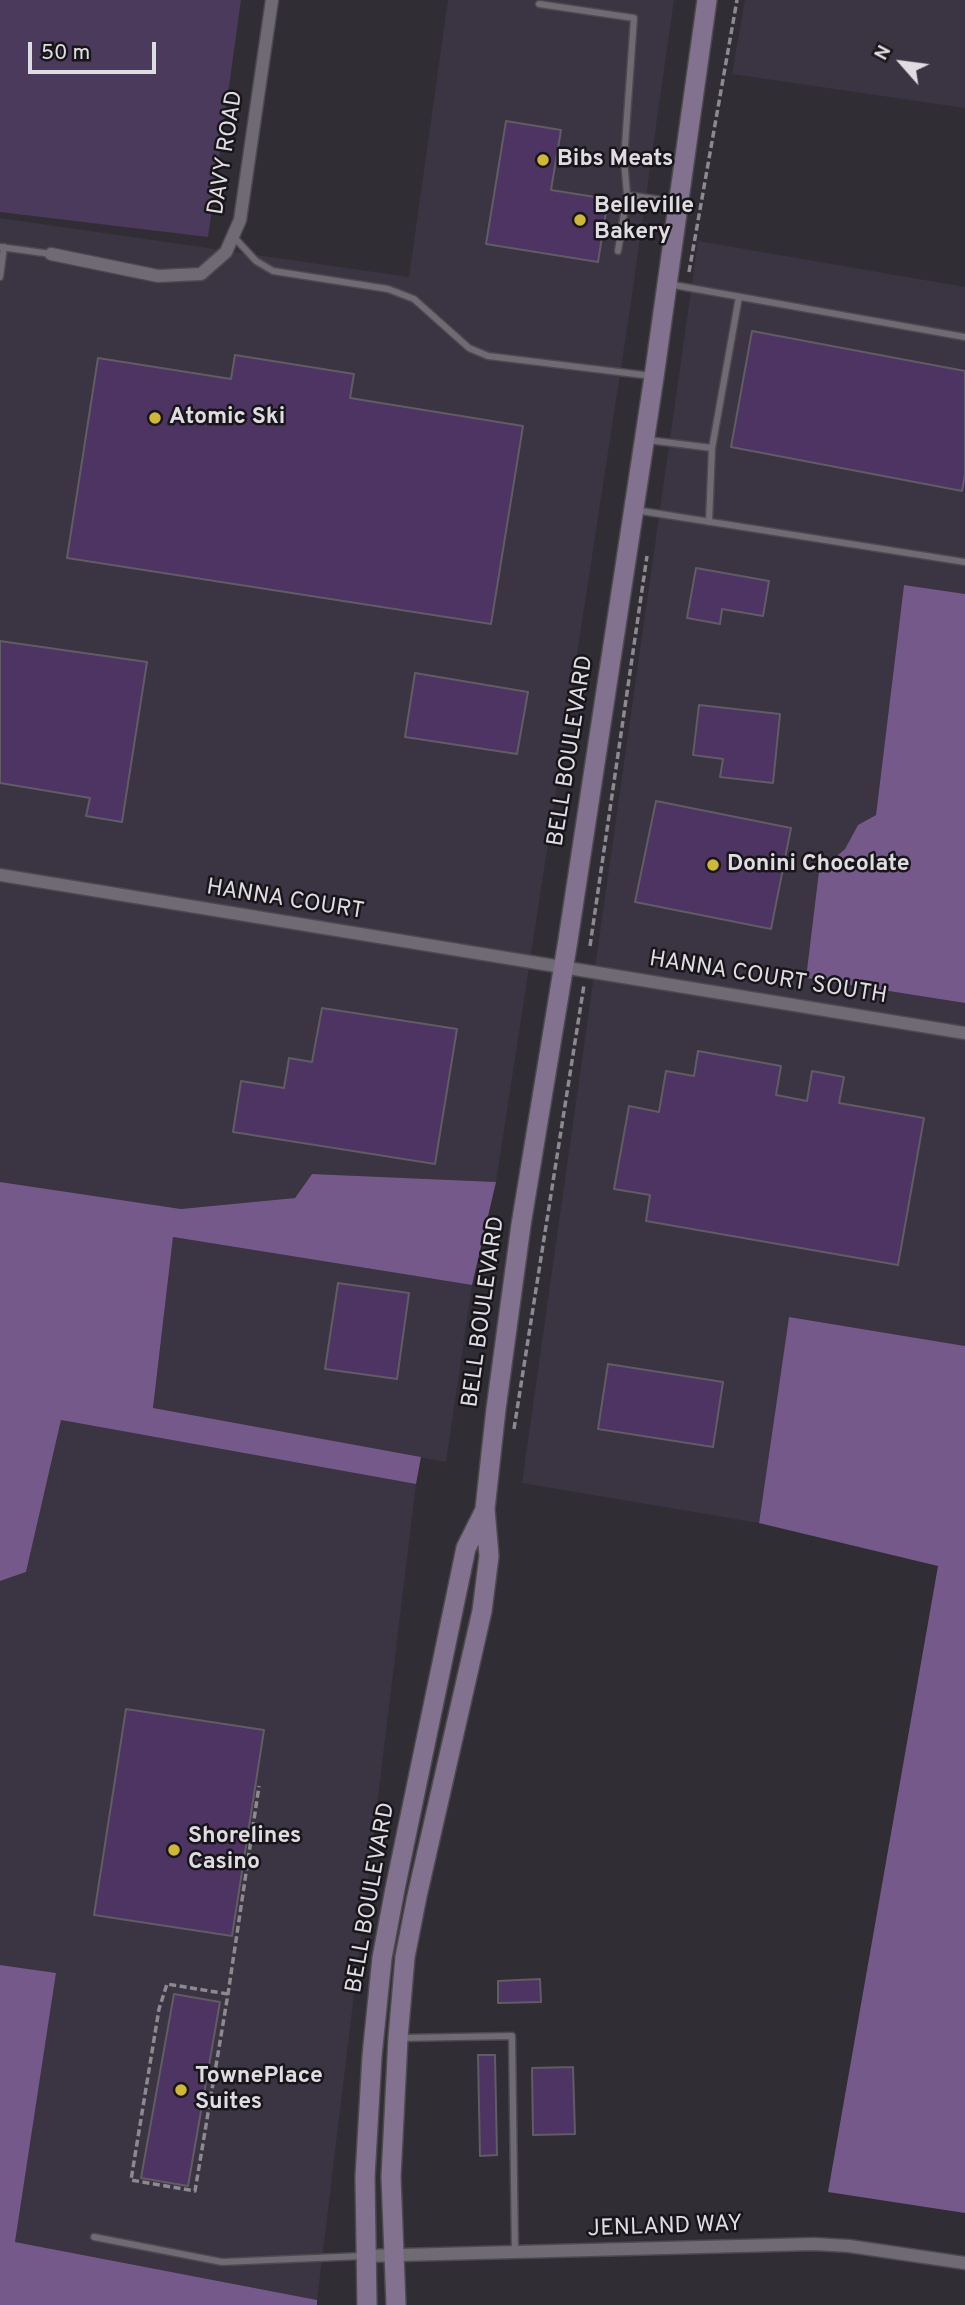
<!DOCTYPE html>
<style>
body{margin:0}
#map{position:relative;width:965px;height:2305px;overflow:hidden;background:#312d35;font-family:Overpass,sans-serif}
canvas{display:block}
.north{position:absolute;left:867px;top:28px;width:70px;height:70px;-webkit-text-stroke:5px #18161a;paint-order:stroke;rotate:298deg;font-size:19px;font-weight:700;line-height:28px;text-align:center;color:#e0dde2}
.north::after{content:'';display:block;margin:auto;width:24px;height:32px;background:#e0dde2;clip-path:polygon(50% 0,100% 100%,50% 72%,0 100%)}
.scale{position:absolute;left:28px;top:42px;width:128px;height:32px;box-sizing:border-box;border:4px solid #e0dde2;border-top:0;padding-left:9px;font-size:21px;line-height:24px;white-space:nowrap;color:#e0dde2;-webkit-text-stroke:5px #18161a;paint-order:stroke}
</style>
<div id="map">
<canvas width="965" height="2305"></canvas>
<div class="north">N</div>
<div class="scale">50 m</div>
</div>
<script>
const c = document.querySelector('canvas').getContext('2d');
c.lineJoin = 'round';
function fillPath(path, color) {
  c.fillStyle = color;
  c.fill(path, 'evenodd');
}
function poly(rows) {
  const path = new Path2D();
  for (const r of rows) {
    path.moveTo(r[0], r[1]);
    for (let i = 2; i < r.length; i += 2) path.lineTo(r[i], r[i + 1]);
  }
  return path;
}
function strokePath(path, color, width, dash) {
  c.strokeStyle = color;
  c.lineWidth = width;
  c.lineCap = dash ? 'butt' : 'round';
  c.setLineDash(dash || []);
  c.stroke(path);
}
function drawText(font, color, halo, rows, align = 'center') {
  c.font = font + ' Overpass,sans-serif';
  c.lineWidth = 5;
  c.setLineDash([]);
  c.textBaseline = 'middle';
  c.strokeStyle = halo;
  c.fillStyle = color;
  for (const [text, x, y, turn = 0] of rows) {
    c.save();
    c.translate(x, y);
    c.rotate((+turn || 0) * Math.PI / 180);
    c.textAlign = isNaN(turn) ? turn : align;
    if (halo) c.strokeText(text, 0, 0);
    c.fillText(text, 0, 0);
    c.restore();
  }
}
fillPath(poly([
 [448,0,674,0,630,309,496,1182,312,1174,295,1198,181,1209,0,1182,0,218,409,277],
 [745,0,965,0,965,108,732,74],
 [698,241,965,287,965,594,904,585,876,815,858,825,845,849,819,871,806,978,965,1003,965,1346,789,1317,759,1523,522,1483],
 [173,1237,472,1285,446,1462,153,1409],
 [61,1420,416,1484,317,2300,15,2242,56,1973,0,1965,0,1581,26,1572]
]), '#3b3442');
fillPath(poly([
 [0,0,241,0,208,237,0,212]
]), '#4b3a5b');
fillPath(poly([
 [904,585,965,594,965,1003,806,978,819,871,845,849,858,825,876,815],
 [312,1174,496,1182,472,1285,173,1237,153,1408,421,1457,416,1484,61,1420,26,1572,0,1581,0,1182,181,1209,295,1198],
 [789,1317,965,1346,965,2213,828,2192,938,1566,759,1523],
 [0,1965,56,1973,15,2242,317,2300,317,2305,0,2305]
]), '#74598a');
const building = poly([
 [506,121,561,130,551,190,608,199,598,262,486,244,506,121],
 [752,331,965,371,965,475,962,491,731,447,752,331],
 [235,355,354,374,350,398,523,426,491,624,67,558,98,358,231,379,235,355],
 [696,568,769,581,763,616,722,609,720,624,687,618,696,568],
 [0,641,147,662,122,822,86,816,90,798,0,783,0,641],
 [415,673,528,692,517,754,405,737,415,673],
 [699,705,780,714,773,783,720,777,723,759,693,755,699,705],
 [656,801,791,828,771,929,635,902,656,801],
 [322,1008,457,1029,435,1164,233,1132,241,1081,284,1088,289,1058,312,1062,322,1008],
 [698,1051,781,1066,776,1095,807,1101,812,1071,844,1077,839,1103,924,1118,898,1265,646,1221,650,1195,614,1189,629,1106,659,1112,666,1071,694,1076,698,1051],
 [338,1283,409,1293,397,1379,325,1369,338,1283],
 [608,1364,723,1382,713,1447,598,1429,608,1364],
 [126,1709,264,1730,232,1936,94,1915,126,1709],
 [540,1979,541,2002,498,2003,498,1981,540,1979],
 [174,1994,220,2002,188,2186,141,2178,174,1994],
 [478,2055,495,2055,497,2155,480,2156,478,2055],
 [573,2067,575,2134,533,2135,532,2068,573,2067]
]);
fillPath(building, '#4e3462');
strokePath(building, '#605c65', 2);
const service = poly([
 [539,4,634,18,624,159,627,195,618,251],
 [627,195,676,202],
 [233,236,256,261,273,271,388,289,414,299,469,348,488,356,652,376],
 [0,247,51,254],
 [0,277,4,247],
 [668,284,965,337],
 [648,440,712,448],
 [635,510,965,562],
 [709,522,712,448,739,297],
 [400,2038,512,2036,515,2252],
 [94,2237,222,2262,363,2256]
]);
const minor = poly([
 [51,254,158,276,201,274,226,252,240,220,272,0],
 [0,875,965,1033],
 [365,2256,814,2244,849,2246,965,2263]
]);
const secondary = poly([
 [367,2305,365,2177,372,2056,382,1958,395,1889,466,1548,485,1510],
 [396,2305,391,2177,398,2038,405,1957,417,1896,482,1611,489,1556,485,1509,496,1409,521,1225,568,940,654,377,707,0]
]);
strokePath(service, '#4d494f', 9);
strokePath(minor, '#4d494f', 15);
strokePath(secondary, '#4d494f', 22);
strokePath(poly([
 [689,272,737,0],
 [590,946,647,556],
 [514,1429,584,985],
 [228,1994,167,1984,159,2009,131,2180,195,2191,228,1994,259,1786]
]), '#8d8990', 3.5, [7, 3.5]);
strokePath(service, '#6f6a73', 6);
strokePath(minor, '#6f6a73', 12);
strokePath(secondary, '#82728f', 19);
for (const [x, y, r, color] of [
 [543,160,7,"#cfb837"],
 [580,220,7,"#cfb837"],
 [155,418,7,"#cfb837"],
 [713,865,7,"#cfb837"],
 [174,1850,7,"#cfb837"],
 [181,2090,7,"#cfb837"]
]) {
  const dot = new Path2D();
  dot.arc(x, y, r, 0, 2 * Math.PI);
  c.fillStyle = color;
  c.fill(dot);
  strokePath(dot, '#18161a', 2.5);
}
drawText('23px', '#e0dde2', '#18161a', [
 ["DAVY ROAD",227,153,-81],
 ["BELL BOULEVARD",572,751,-81],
 ["HANNA COURT",285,901,9],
 ["HANNA COURT SOUTH",768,979,9],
 ["BELL BOULEVARD",485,1312,-82],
 ["BELL BOULEVARD",372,1898,-80],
 ["JENLAND WAY",665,2228,-2]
]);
drawText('bold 23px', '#e0dde2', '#18161a', [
 ["Bibs Meats",557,160],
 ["Belleville",594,207],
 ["Bakery",594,233],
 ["Atomic Ski",169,418],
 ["Donini Chocolate",727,865],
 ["Shorelines",188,1837],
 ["Casino",188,1863],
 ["TownePlace",195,2077],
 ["Suites",195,2103]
], 'left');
</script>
